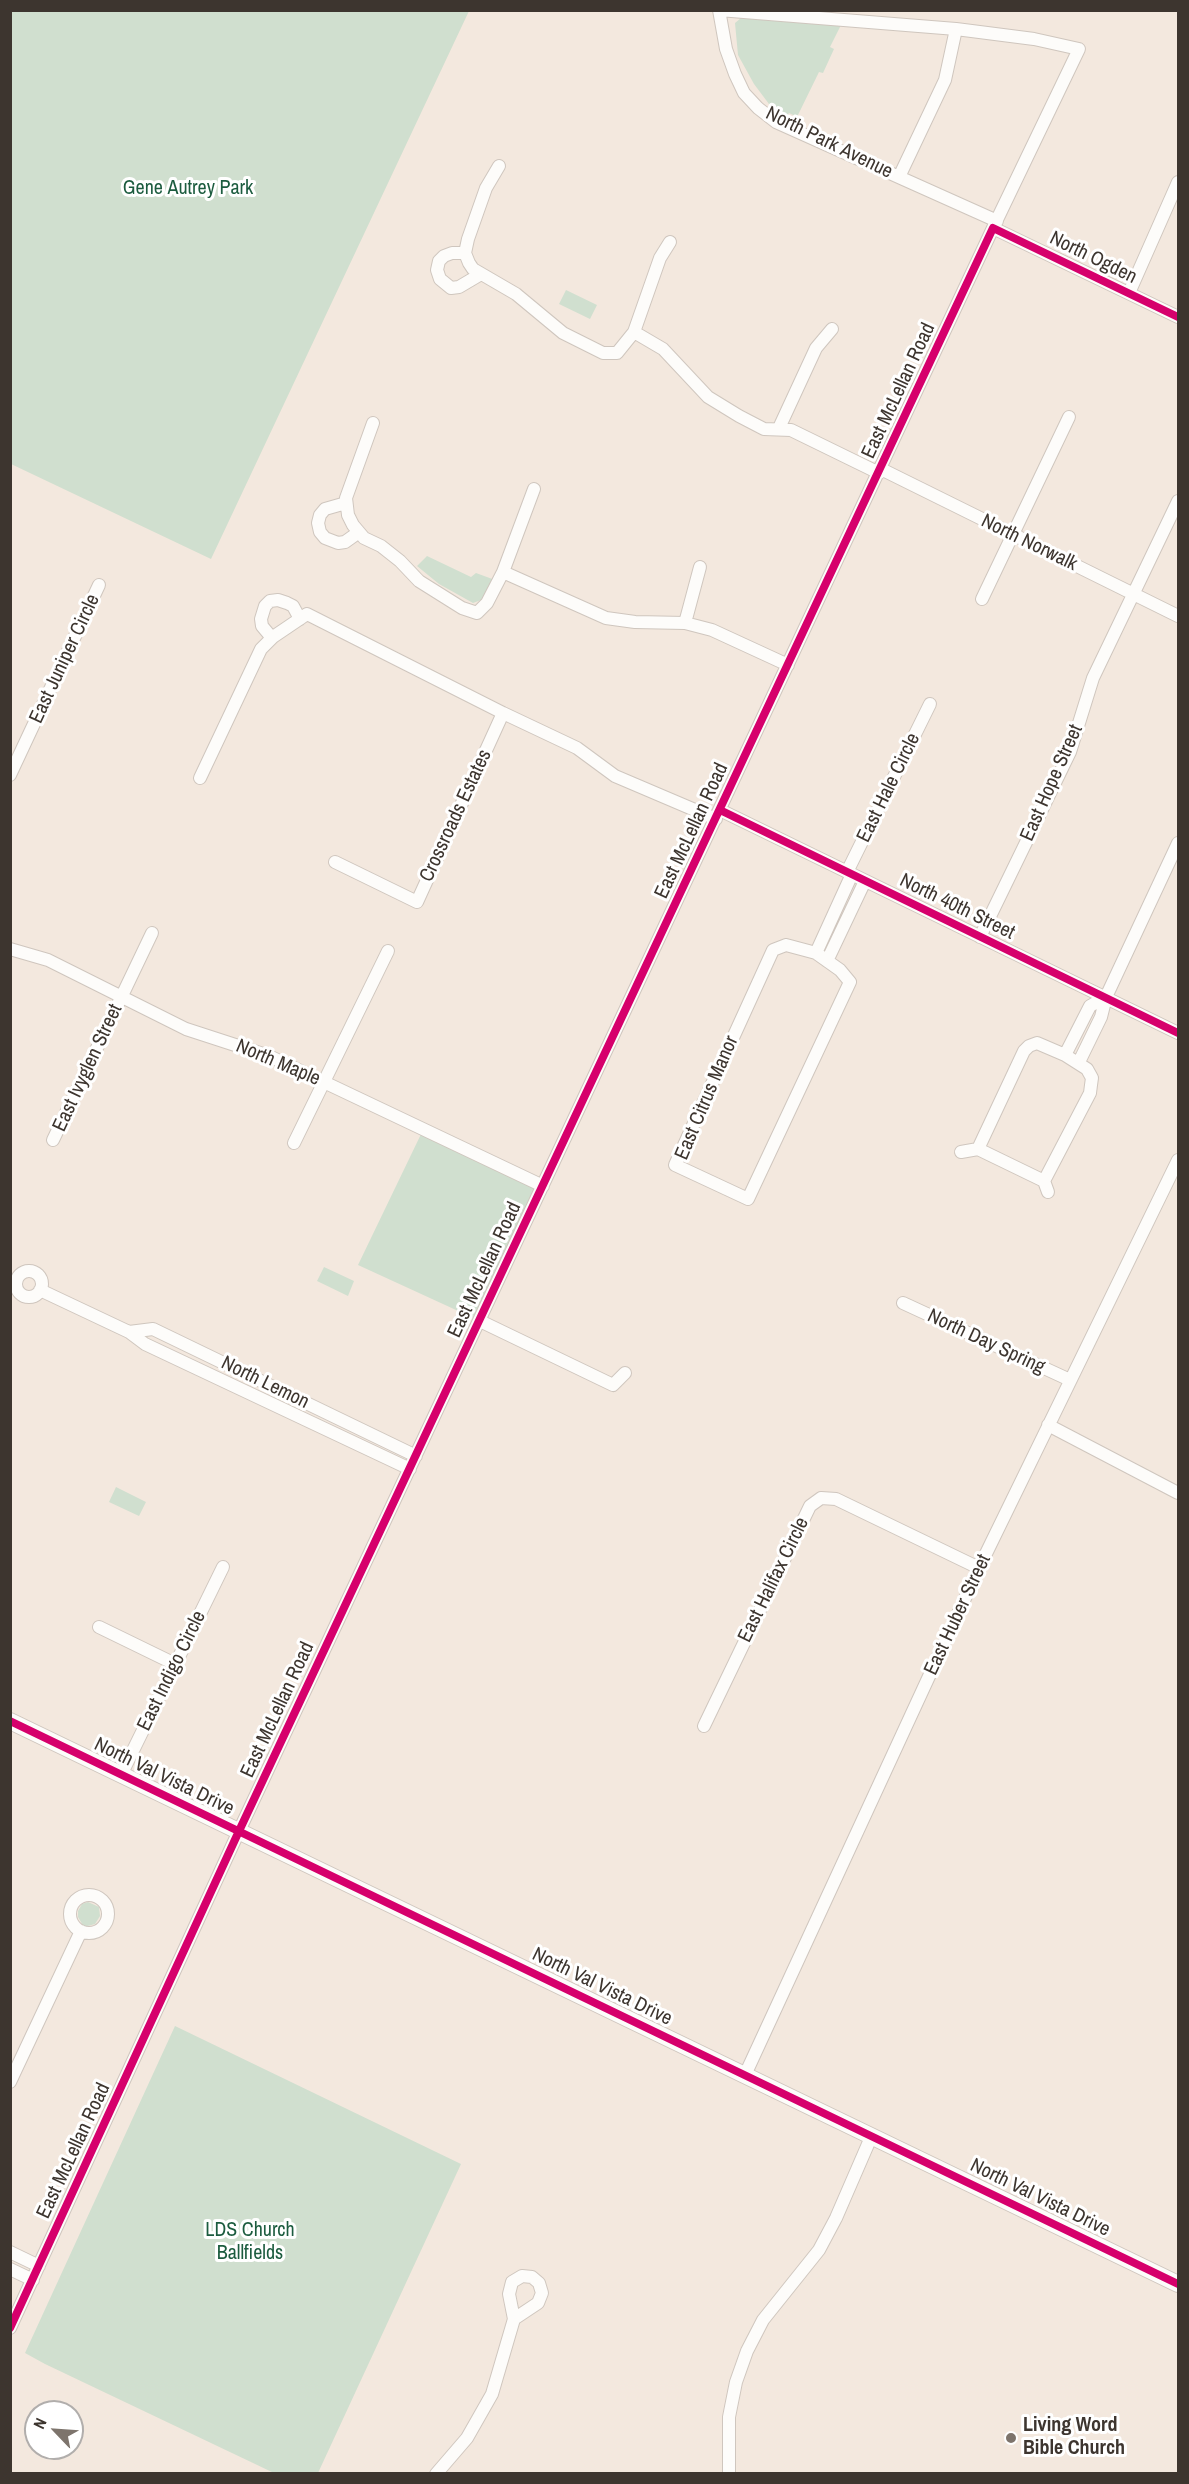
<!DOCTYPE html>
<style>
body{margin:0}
#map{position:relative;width:1189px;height:2484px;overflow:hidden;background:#f3e8de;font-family:"Archivo Narrow",sans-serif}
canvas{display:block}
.frame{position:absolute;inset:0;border:12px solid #3d352f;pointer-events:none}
.north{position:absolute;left:24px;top:2400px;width:60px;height:60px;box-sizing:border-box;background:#fff;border:2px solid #b1aeac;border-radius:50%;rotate:295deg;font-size:16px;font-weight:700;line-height:24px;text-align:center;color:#3d352f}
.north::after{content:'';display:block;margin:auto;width:21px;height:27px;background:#7d746c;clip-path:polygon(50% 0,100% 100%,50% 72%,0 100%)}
</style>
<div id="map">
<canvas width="1189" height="2484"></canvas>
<div class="frame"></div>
<div class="north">N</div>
</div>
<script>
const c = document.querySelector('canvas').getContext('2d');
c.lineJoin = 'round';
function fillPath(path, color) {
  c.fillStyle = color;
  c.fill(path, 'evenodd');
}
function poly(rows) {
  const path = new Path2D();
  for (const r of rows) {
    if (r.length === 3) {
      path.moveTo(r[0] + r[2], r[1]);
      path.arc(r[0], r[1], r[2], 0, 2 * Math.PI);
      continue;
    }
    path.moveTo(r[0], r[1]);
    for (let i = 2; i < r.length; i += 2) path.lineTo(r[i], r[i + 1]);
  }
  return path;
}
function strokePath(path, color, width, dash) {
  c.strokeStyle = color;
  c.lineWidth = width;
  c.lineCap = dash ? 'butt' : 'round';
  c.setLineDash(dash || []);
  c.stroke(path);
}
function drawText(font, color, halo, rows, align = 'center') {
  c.font = font + ' "Archivo Narrow",sans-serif';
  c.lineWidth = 6;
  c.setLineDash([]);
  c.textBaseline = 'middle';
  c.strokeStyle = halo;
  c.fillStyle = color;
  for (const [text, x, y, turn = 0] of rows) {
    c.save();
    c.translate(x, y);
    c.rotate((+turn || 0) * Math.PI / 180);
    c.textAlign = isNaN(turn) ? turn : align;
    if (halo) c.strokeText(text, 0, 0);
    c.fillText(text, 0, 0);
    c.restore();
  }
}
fillPath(poly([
 [10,11,469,11,211,559,11,464],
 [741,18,842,23,830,47,834,49,823,73,819,72,797,117,789,113,787,116,769,104,754,84,738,55,735,23],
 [566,290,597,305,590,319,559,304],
 [427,556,471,577,476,573,495,580,481,600,473,603,439,584,417,566],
 [423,1130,543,1186,480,1321,358,1265],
 [324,1267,354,1281,348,1296,317,1281],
 [116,1487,146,1502,139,1516,109,1502],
 [88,1902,99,1907,100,1916,95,1924,84,1927,78,1917,78,1911,82,1904],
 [175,2026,461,2164,318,2473,274,2473,45,2364,25,2353]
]), '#d0dfcf');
const minor = poly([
 [719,10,726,49,735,74,744,93,758,108,776,122,997,221],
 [499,166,486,188,468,239,465,253,469,263,473,269,516,294,563,333,603,353,617,353,634,332,660,258,670,242],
 [899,177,945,80,956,29],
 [993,228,1178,317],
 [465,253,452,253,444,256,439,261,437,270,440,279,451,288,459,287,481,274],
 [1129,293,1178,182],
 [634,332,663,349,708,397,739,416,764,429,791,430,879,473],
 [373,423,346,498,348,515,353,525,364,538,381,546,400,561,419,581,462,608,477,613,487,603,503,572,534,489],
 [779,428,816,348,832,329],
 [881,469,1178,616],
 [346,503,325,509,320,515,318,523,320,532,325,538,338,543,345,542,359,532],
 [503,572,606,618,635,622,685,623,712,630,788,665],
 [982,599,1069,417],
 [685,623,700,567],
 [272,638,262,626,261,619,265,606,270,601,278,600,287,603,293,606,300,619],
 [10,775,99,585],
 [200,778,261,649,273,637,307,614,503,713,577,748,615,776,716,819],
 [720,810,1178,1033],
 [335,862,417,902,503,713],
 [847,872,930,704],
 [980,937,1070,752,1093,678,1178,501],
 [786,945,816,953,840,970,850,982,748,1199,675,1165,773,950,786,945],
 [10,949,48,960,186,1029,269,1056,543,1186],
 [816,953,852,874],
 [827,961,865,881],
 [1065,1055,1090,1006,1106,997],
 [1079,1062,1101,1017,1106,997,1178,843],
 [53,1140,152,933],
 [294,1143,388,951],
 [978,1149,1044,1181],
 [961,1152,978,1149,1024,1051,1029,1046,1037,1043,1065,1055,1087,1069,1092,1078,1091,1085,1090,1093,1044,1181,1048,1192],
 [29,1284,13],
 [40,1290,129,1332,145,1344,410,1469],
 [903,1303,1070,1380],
 [480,1321,613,1385,625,1373],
 [129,1332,153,1329,416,1456],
 [1048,1425,1178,1493],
 [99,1627,175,1664],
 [704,1726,810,1506,821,1498,836,1499,979,1568],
 [121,1775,223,1567],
 [89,1914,19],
 [745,2075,979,1568,1178,1160],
 [10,2082,81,1931],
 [10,2252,39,2266],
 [10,2269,33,2280],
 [10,2328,239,1831,993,228,1079,49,1034,39,956,29,719,10],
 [436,2474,467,2438,492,2394,514,2319,509,2294,512,2282,522,2276,532,2277,539,2283,542,2293,538,2303,514,2319],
 [729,2474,729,2417,736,2382,747,2351,763,2320,819,2250,836,2218,872,2135]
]);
const major = poly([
 [10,1721,1178,2284]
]);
strokePath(minor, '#cfc6be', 14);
strokePath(major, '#cfc6be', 18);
strokePath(minor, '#fdfcfa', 12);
strokePath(major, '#fdfcfa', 16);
strokePath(poly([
 [720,810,1178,1033],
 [10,1721,1178,2284],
 [10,2328,239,1831,993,228,1178,317]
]), '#d6006c', 8);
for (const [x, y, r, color] of [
 [1011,2438,6,"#7d746c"]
]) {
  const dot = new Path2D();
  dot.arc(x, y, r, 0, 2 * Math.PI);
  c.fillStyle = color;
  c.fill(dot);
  strokePath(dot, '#fff', 2);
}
drawText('20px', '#3d352f', '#fff', [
 ["North Park Avenue",829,143,26],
 ["North Ogden",1093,258,26],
 ["East McLellan Road",899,391,-65],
 ["North Norwalk",1029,543,26],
 ["East Juniper Circle",65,659,-65],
 ["East Hope Street",1052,783,-66],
 ["East Hale Circle",889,788,-64],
 ["Crossroads Estates",456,816,-65],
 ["East McLellan Road",692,831,-65],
 ["North 40th Street",957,907,26],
 ["North Maple",278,1063,23],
 ["East Ivyglen Street",88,1068,-65],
 ["East Citrus Manor",707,1098,-67],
 ["East McLellan Road",485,1270,-65],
 ["North Day Spring",986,1342,25],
 ["North Lemon",265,1383,26],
 ["East Halifax Circle",774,1580,-64],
 ["East Huber Street",958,1615,-65],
 ["East Indigo Circle",172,1671,-64],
 ["East McLellan Road",278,1710,-65],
 ["North Val Vista Drive",164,1777,26],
 ["North Val Vista Drive",602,1987,26],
 ["East McLellan Road",74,2151,-65],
 ["North Val Vista Drive",1040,2198,26]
]);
drawText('20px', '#1c5c3f', '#fff', [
 ["Gene Autrey Park",188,189],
 ["LDS Church",250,2231],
 ["Ballfields",250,2254]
]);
drawText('bold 20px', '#3d352f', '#fff', [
 ["Living Word",1023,2426],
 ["Bible Church",1023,2449]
], 'left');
</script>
